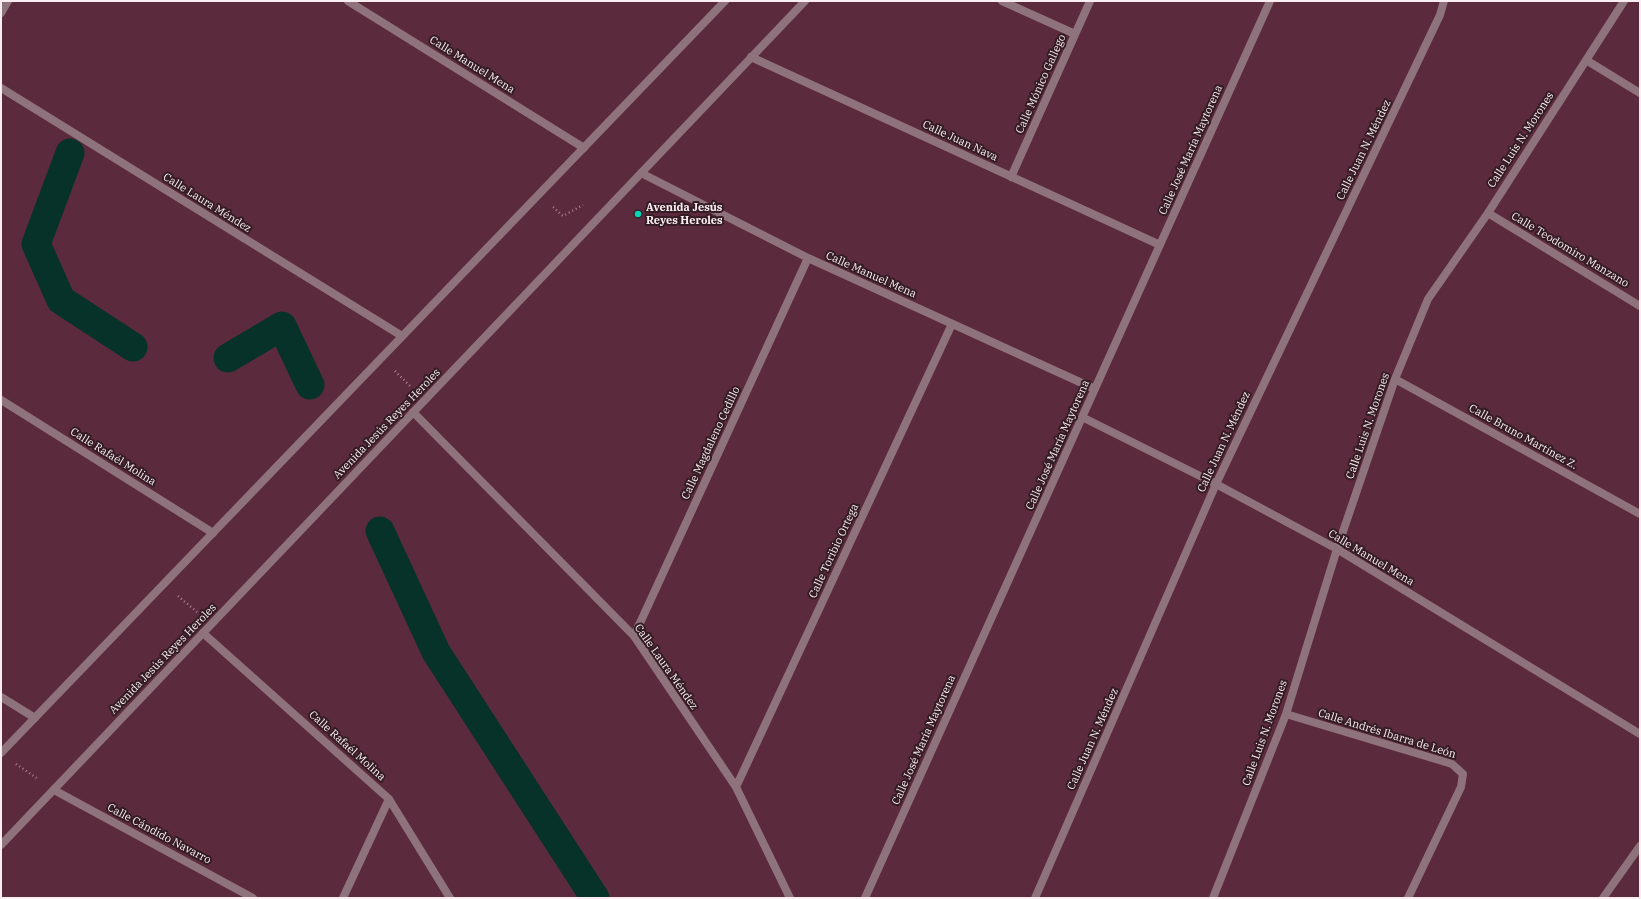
<!DOCTYPE html>
<meta charset="utf-8">
<style>
body{margin:0}
#map{position:relative;width:1641px;height:899px;overflow:hidden;background:#5c2a3d;font-family:"IBM Plex Serif",serif}
canvas{display:block}
.frame{position:absolute;inset:0;border:2px solid #fbeef2;pointer-events:none}
</style>
<div id="map">
<canvas width="1641" height="899"></canvas>
<div class="frame"></div>
</div>
<script>
const c = document.querySelector('canvas').getContext('2d');
c.lineJoin = 'round';
function poly(rows) {
  const path = new Path2D();
  for (const r of rows) {
    path.moveTo(r[0], r[1]);
    for (let i = 2; i < r.length; i += 2) path.lineTo(r[i], r[i + 1]);
  }
  return path;
}
function strokePath(path, color, width, dash) {
  c.strokeStyle = color;
  c.lineWidth = width;
  c.lineCap = dash ? 'butt' : 'round';
  c.setLineDash(dash || []);
  c.stroke(path);
}
function drawText(font, color, halo, rows, align = 'center') {
  c.font = font + ' "IBM Plex Serif",serif';
  c.lineWidth = 4;
  c.setLineDash([]);
  c.textBaseline = 'middle';
  c.strokeStyle = halo;
  c.fillStyle = color;
  for (const [text, x, y, turn = 0] of rows) {
    c.save();
    c.translate(x, y);
    c.rotate((+turn || 0) * Math.PI / 180);
    c.textAlign = isNaN(turn) ? turn : align;
    if (halo) c.strokeText(text, 0, 0);
    c.fillText(text, 0, 0);
    c.restore();
  }
}
strokePath(poly([
 [70,153,36,244,61,300,133,347],
 [228,358,282,326,310,385],
 [380,531,436,652,595,898]
]), '#06322a', 29);
strokePath(poly([
 [553,207,563,216,583,205],
 [395,371,411,387],
 [178,596,197,612],
 [16,764,38,779]
]), '#a58490', 2.5, [1, 3]);
strokePath(poly([
 [348,1,584,148],
 [1002,1,1075,34],
 [1,13,8,1],
 [751,57,1160,245],
 [1586,60,1640,93],
 [1,88,402,336],
 [641,173,808,258,1095,389],
 [1011,177,1090,1],
 [1488,213,1640,306],
 [1395,379,1640,514],
 [1,400,213,533],
 [413,412,634,636,736,787,790,898],
 [1082,417,1216,484,1337,549,1640,734],
 [203,633,389,799,450,898],
 [634,636,808,258],
 [1,697,35,718],
 [1286,714,1452,764,1463,774,1461,787,1408,898],
 [736,787,952,324],
 [54,790,253,898],
 [343,898,389,799],
 [865,898,1270,1],
 [1035,898,1216,484,1440,15,1444,1],
 [1213,898,1286,714,1337,549,1395,379,1428,299,1488,213,1624,1],
 [1603,898,1640,846]
]), '#8f737c', 8);
strokePath(poly([
 [1,753,725,1],
 [1,845,805,1]
]), '#8f737c', 8);
for (const [x, y, r, color] of [
 [638,214,4,"#00d5b7"]
]) {
  const dot = new Path2D();
  dot.arc(x, y, r, 0, 2 * Math.PI);
  c.fillStyle = color;
  c.fill(dot);
  strokePath(dot, '#331c24', 1.5);
}
drawText('11px', '#fbeef2', '#331c24', [
 ["Calle Manuel Mena",472,65,32],
 ["Calle Mónico Gallego",1041,84,-66],
 ["Calle Luis N. Morones",1521,140,-57],
 ["Calle Juan Nava",960,141,25],
 ["Calle José María Maytorena",1191,150,-66],
 ["Calle Juan N. Méndez",1364,150,-64],
 ["Calle Laura Méndez",207,203,32],
 ["Calle Teodomiro Manzano",1570,250,31],
 ["Calle Manuel Mena",871,275,24],
 ["Avenida Jesús Reyes Heroles",387,424,-46],
 ["Calle Luis N. Morones",1368,426,-71],
 ["Calle Bruno Martínez Z.",1523,437,29],
 ["Calle Juan N. Méndez",1224,442,-65],
 ["Calle Magdaleno Cedillo",711,443,-65],
 ["Calle José María Maytorena",1058,445,-66],
 ["Calle Rafaél Molina",113,457,32],
 ["Calle Toribio Ortega",834,551,-65],
 ["Calle Manuel Mena",1371,558,31],
 ["Avenida Jesús Reyes Heroles",163,659,-46],
 ["Calle Laura Méndez",666,667,55],
 ["Calle Luis N. Morones",1265,733,-70],
 ["Calle Andrés Ibarra de León",1387,734,17],
 ["Calle Juan N. Méndez",1093,739,-66],
 ["Calle José María Maytorena",924,740,-66],
 ["Calle Rafaél Molina",347,746,42],
 ["Calle Cándido Navarro",159,834,28]
]);
drawText('bold 11px', '#fbeef2', '#331c24', [
 ["Avenida Jesús",646,208],
 ["Reyes Heroles",646,221]
], 'left');
</script>
